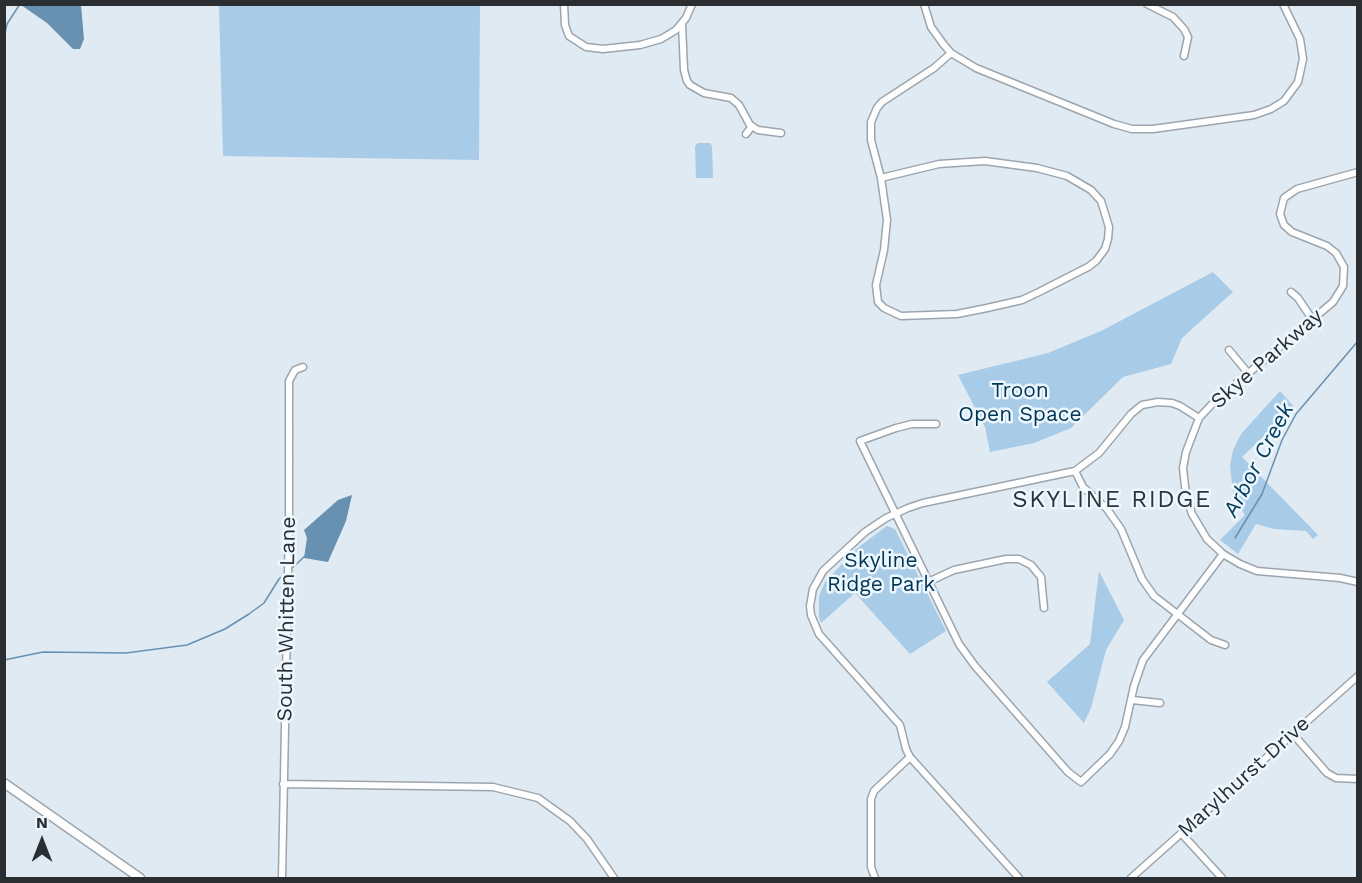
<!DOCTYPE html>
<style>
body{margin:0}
#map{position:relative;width:1362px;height:883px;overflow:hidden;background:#e0eaf2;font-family:"Work Sans",sans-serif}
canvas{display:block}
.frame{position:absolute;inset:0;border:6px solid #2a2e31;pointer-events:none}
.north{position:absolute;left:12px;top:811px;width:60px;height:60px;-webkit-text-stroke:4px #edf7ff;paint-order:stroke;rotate:0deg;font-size:16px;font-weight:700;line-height:24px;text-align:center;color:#2a2e31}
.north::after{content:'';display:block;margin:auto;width:21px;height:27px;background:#2a2e31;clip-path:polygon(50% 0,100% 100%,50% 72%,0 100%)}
</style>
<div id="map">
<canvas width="1362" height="883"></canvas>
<div class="frame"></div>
<div class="north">N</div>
</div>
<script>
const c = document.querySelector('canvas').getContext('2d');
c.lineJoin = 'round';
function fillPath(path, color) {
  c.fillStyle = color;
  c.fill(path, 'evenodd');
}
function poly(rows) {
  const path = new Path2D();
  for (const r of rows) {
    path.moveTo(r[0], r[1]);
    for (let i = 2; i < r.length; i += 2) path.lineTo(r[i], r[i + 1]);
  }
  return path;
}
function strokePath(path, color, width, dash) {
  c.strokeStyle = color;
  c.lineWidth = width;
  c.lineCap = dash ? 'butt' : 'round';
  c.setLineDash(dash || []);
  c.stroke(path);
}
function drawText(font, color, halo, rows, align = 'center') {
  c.font = font + ' "Work Sans",sans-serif';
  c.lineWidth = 5;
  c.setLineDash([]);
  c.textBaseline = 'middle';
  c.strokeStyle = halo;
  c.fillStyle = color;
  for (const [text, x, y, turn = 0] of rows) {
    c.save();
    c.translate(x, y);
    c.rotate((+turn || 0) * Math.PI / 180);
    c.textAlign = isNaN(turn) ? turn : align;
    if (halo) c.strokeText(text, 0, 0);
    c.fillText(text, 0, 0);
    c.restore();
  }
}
fillPath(poly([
 [219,5,480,5,479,160,223,156],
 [698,143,710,143,712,146,713,178,696,178,695,146],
 [1213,272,1233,292,1182,338,1171,364,1123,377,1071,428,1034,443,990,452,985,427,958,375,1048,353,1101,331],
 [1280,391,1294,407,1242,457,1318,535,1313,539,1306,531,1274,529,1256,524,1238,554,1220,540,1245,515,1234,500,1230,466,1233,450,1241,434],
 [887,526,895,529,946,631,910,654,855,593,821,623,819,617,819,596,825,582,856,549],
 [1099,571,1124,620,1106,650,1091,708,1084,723,1047,682,1090,644]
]), '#a8cbe7');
fillPath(poly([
 [21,5,81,5,84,39,80,49,73,49,47,23],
 [352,495,346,521,328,562,304,558,307,538,304,530,338,500]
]), '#6790b1');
strokePath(poly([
 [4,37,7,24,20,4],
 [1235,538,1262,494,1282,440,1296,414,1358,341],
 [291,569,305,556],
 [4,660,43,652,126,653,187,645,225,629,249,614,264,603,279,579,285,574]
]), '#6790b1', 1.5);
const minor = poly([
 [564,4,565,25,569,36,586,47,603,49,640,45,661,39,676,30,686,18,692,4],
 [924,4,931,27,944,45,951,53,976,68,1114,124,1132,129,1153,129,1254,115,1271,109,1284,101,1298,82,1303,59,1300,39,1283,4],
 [1147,4,1173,17,1184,29,1188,37,1184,56],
 [682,24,684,70,687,81,690,85,704,93,731,98,739,105,750,125,758,130,781,133],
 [746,134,752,126],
 [1358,172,1297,189,1284,198,1280,214,1284,225,1292,232,1327,246,1336,253,1344,267,1343,286,1333,302,1213,403,1199,418,1186,452,1183,468,1186,495,1192,514,1207,539,1223,554,1240,564,1257,571,1340,578,1358,582],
 [881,178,939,164,985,161,1037,168,1067,176,1091,190,1101,201,1109,227,1108,239,1105,249,1096,261,1088,267,1039,292,1022,300,987,308,957,314,901,316,884,308,878,302,876,285,884,250,887,220,881,178,871,140,871,122,877,108,882,102,934,68,951,53],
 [1291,292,1298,298,1312,319],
 [1229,350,1248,373],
 [936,424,912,424,896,428,860,441,959,644,975,666,1068,772,1081,782,1110,754,1119,741,1125,727,1134,686,1143,660,1223,554],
 [1075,471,1083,487,1107,509,1121,529,1142,579,1154,596,1211,640,1225,645],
 [928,582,954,570,1006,559,1019,559,1031,565,1041,577,1044,608],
 [1132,700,1160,703],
 [1293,734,1327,773,1336,778,1358,779],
 [283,784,493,787,538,798,570,821,587,839,614,878],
 [1181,833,1222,878],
 [282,878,289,524,289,381,295,370,303,367],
 [875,878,871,867,871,799,874,791,910,757],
 [1019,878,910,757,906,749,900,725,819,634,811,615,810,606,813,589,823,571,865,532,886,518,908,508,923,503,1075,471,1099,453,1131,414,1142,405,1158,402,1172,403,1180,406,1199,418],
 [1131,878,1358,676]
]);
const major = poly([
 [4,783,140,878]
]);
strokePath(minor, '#9ca5ad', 9);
strokePath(major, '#9ca5ad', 11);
strokePath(minor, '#fff', 6);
strokePath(major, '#fff', 8);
drawText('21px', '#2a2e31', '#edf7ff', [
 ["Skye Parkway",1267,359,-41],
 ["South Whitten Lane",287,619,-89],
 ["Marylhurst Drive",1244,777,-42]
]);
drawText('21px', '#003454', '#edf7ff', [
 ["Troon",1020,391],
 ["Open Space",1020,415],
 ["Skyline",881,561],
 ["Ridge Park",881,585]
]);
drawText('italic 22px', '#043a5a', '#edf7ff', [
 ["Arbor Creek",1259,460,-62]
]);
c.letterSpacing = '1.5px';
drawText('24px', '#2c343a', '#edf7ff', [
 ["SKYLINE RIDGE",1112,500]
]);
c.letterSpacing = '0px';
</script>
